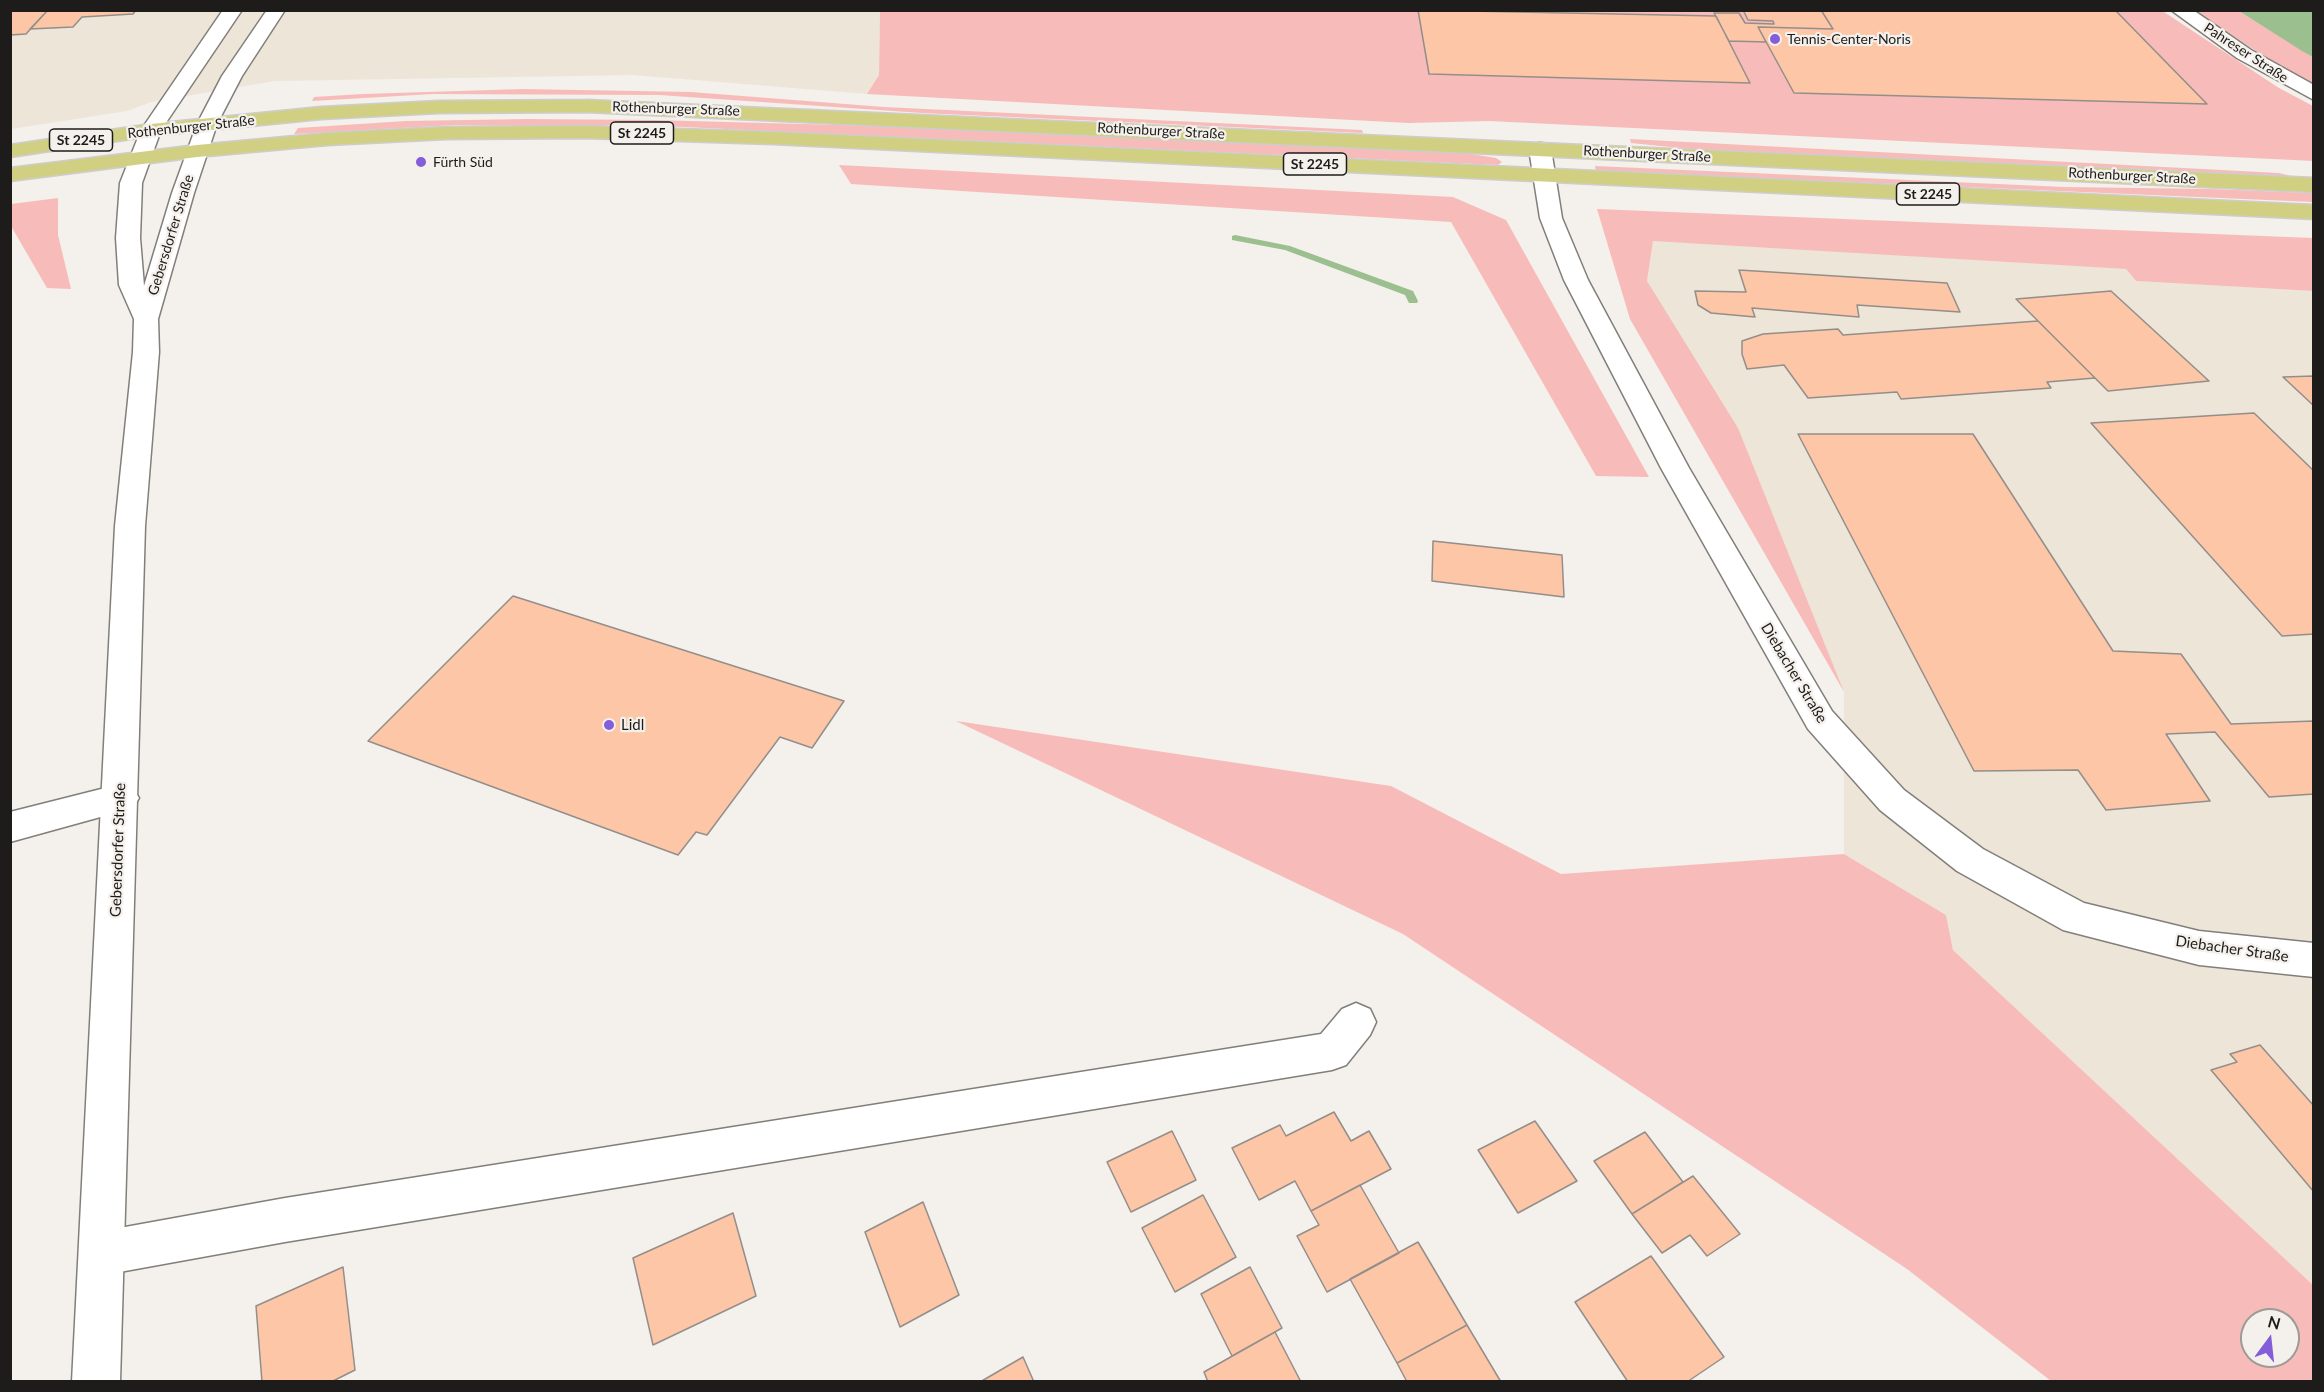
<!DOCTYPE html>
<meta charset="utf-8">
<style>
body{margin:0}
#map{position:relative;width:2324px;height:1392px;overflow:hidden;background:#f4f0eb;font-family:Lato,sans-serif}
canvas{display:block}
.frame{position:absolute;inset:0;border:12px solid #1d1c1a;pointer-events:none}
.north{position:absolute;left:2240px;top:1308px;width:60px;height:60px;box-sizing:border-box;background:#f4f0eb;border:2px solid #9e9b97;border-radius:50%;rotate:15deg;font-size:16px;font-weight:700;line-height:24px;text-align:center;color:#1d1c1a}
.north::after{content:'';display:block;margin:auto;width:21px;height:27px;background:#845dd8;clip-path:polygon(50% 0,100% 100%,50% 72%,0 100%)}
</style>
<div id="map">
<canvas width="2324" height="1392"></canvas>
<div class="frame"></div>
<div class="north">N</div>
</div>
<script>
const c = document.querySelector('canvas').getContext('2d');
c.lineJoin = 'round';
function fillPath(path, color) {
  c.fillStyle = color;
  c.fill(path, 'evenodd');
}
function poly(rows) {
  const path = new Path2D();
  for (const r of rows) {
    path.moveTo(r[0], r[1]);
    for (let i = 2; i < r.length; i += 2) path.lineTo(r[i], r[i + 1]);
  }
  return path;
}
function strokePath(path, color, width, dash) {
  c.strokeStyle = color;
  c.lineWidth = width;
  c.lineCap = dash ? 'butt' : 'round';
  c.setLineDash(dash || []);
  c.stroke(path);
}
function drawText(font, color, halo, rows, align = 'center') {
  c.font = font + ' Lato,sans-serif';
  c.lineWidth = 4.5;
  c.setLineDash([]);
  c.textBaseline = 'middle';
  c.strokeStyle = halo;
  c.fillStyle = color;
  for (const [text, x, y, turn = 0] of rows) {
    c.save();
    c.translate(x, y);
    c.rotate((+turn || 0) * Math.PI / 180);
    c.textAlign = isNaN(turn) ? turn : align;
    if (halo) c.strokeText(text, 0, 0);
    c.fillText(text, 0, 0);
    c.restore();
  }
}
fillPath(poly([
 [11,11,880,11,879,75,867,94,633,75,275,81,151,102,127,111,11,129],
 [1653,240,2126,269,2136,281,2313,291,2313,1285,1953,950,1946,915,1844,854,1844,692,1647,281]
]), '#ede5d8');
fillPath(poly([
 [2161,10,2279,88,2313,106,2314,161,1489,121,1408,123,867,94,879,75,880,11],
 [2195,11,2239,11,2313,57,2313,85,2293,75],
 [523,89,691,92,884,107,1362,130,1363,133,922,113,659,95,433,94,312,101,314,97,363,94],
 [528,119,652,120,916,127,1434,151,1471,154,1496,158,1502,162,1498,165,640,125,455,125,294,134,298,128,406,121],
 [1630,139,2279,173,2291,176,1690,149,1631,143],
 [839,165,1453,197,1506,220,1649,477,1596,476,1451,222,851,184],
 [1595,166,2065,187,2210,189,2313,193,2313,202,1596,171],
 [58,198,58,235,71,289,47,288,11,226,11,204],
 [1597,209,2313,238,2313,291,2136,281,2126,269,1653,241,1647,281,1738,428,1844,692,1630,319],
 [956,721,1391,786,1561,874,1844,854,1946,915,1953,950,2313,1285,2313,1381,2051,1381,1907,1269,1403,934],
 [2252,1320,2288,1320,2288,1356,2252,1356]
]), '#f7bcb9');
fillPath(poly([
 [2239,11,2313,11,2313,57,2302,51]
]), '#9cbf90');
fillPath(poly([
 [1235,235,1290,246,1413,291,1418,301,1417,303,1409,303,1405,295,1285,250,1232,240,1232,236,1235,235]
]), '#9cbf90');
const building = poly([
 [10,10,48,10,26,34,10,35,10,10],
 [48,10,136,10,133,14,82,17,73,27,30,29,48,10],
 [1418,10,1716,16,1750,83,1429,74,1418,10],
 [1743,10,1821,10,1833,29,1758,27,1766,42,1729,41,1714,13,1739,13,1745,23,1774,24,1773,21,1748,20,1743,10],
 [1821,10,2115,10,2207,104,1794,93,1758,27,1833,29,1821,10],
 [1739,270,1947,283,1960,312,1857,305,1859,317,1752,308,1755,317,1711,313,1698,305,1695,291,1746,292,1739,270],
 [2111,291,2209,381,2108,391,2016,299,2111,291],
 [2038,321,2095,378,2047,382,2051,388,1901,399,1897,392,1808,398,1784,365,1747,369,1742,354,1742,341,1763,334,1838,329,1843,335,2038,321],
 [2314,376,2314,406,2283,377,2314,376],
 [2254,413,2314,471,2314,634,2282,636,2091,423,2254,413],
 [1798,434,1973,434,2113,651,2181,654,2231,724,2314,721,2314,794,2269,797,2215,732,2166,734,2210,801,2106,810,2078,770,1974,771,1798,434],
 [1433,541,1562,555,1564,597,1432,581,1433,541],
 [513,596,844,701,812,748,780,737,707,835,696,832,678,855,368,741,513,596],
 [2260,1045,2314,1106,2314,1192,2211,1070,2237,1062,2230,1054,2260,1045],
 [1334,1112,1351,1141,1369,1131,1391,1169,1311,1211,1295,1181,1259,1200,1232,1148,1280,1125,1286,1136,1334,1112],
 [1535,1121,1577,1181,1518,1213,1478,1150,1535,1121],
 [1172,1131,1196,1180,1131,1212,1107,1162,1172,1131],
 [1645,1132,1683,1182,1632,1214,1594,1161,1645,1132],
 [1693,1176,1740,1234,1707,1256,1690,1235,1662,1253,1632,1214,1693,1176],
 [1360,1185,1399,1253,1327,1292,1297,1236,1319,1225,1311,1211,1360,1185],
 [1203,1195,1236,1257,1175,1292,1142,1228,1203,1195],
 [923,1202,959,1295,900,1327,865,1232,923,1202],
 [733,1213,756,1296,653,1345,633,1258,733,1213],
 [1418,1242,1467,1325,1397,1363,1350,1279,1418,1242],
 [1651,1256,1724,1357,1687,1382,1628,1382,1575,1302,1651,1256],
 [343,1267,355,1370,331,1382,262,1382,256,1306,343,1267],
 [1250,1267,1282,1328,1232,1356,1201,1294,1250,1267],
 [1467,1325,1501,1382,1407,1382,1397,1363,1467,1325],
 [1275,1332,1301,1382,1208,1382,1204,1372,1275,1332],
 [1023,1357,1034,1382,980,1382,1023,1357]
]);
fillPath(building, '#fcc6a7');
strokePath(building, '#948e8a', 1.5);
const minor = poly([
 [2171,10,2193,10,2251,50,2314,85,2314,100,2237,58,2171,10],
 [1540,143,1548,144,1551,149,1562,218,1588,280,1689,468,1832,711,1904,790,1983,849,2084,903,2199,931,2314,943,2314,977,2199,965,2063,930,1957,871,1880,810,1808,729,1661,468,1564,280,1540,218,1529,149,1532,144,1540,143],
 [121,784,133,788,139,798,133,808,10,842,10,812,121,784],
 [1356,1003,1370,1009,1376,1022,1370,1035,1346,1065,1332,1070,285,1242,103,1275,87,1269,81,1253,87,1237,103,1231,285,1198,1321,1034,1342,1009,1356,1003]
]);
const secondary = poly([
 [223,10,242,10,161,130,142,183,140,238,144,286,172,193,197,124,222,76,267,10,285,10,242,76,217,124,194,193,158,319,159,352,145,526,120,1382,72,1382,115,526,133,352,134,319,119,285,116,238,120,183,141,130,223,10]
]);
const primary = poly([
 [587,100,2314,178,2314,192,587,112,439,113,321,119,151,136,10,157,10,145,151,124,321,107,439,101,587,100],
 [585,126,773,132,2314,205,2314,219,773,144,585,138,446,139,328,145,197,157,10,181,10,168,197,145,328,133,446,127,585,126]
]);
strokePath(minor, '#827f7a', 3);
strokePath(secondary, '#827f7a', 3);
strokePath(primary, '#cdcdcd', 3);
fillPath(minor, '#fff');
fillPath(secondary, '#fff');
fillPath(primary, '#d1d082');
for (const [x, y, r, color] of [
 [1775,39,6,"#845dd8"],
 [421,162,6,"#845dd8"],
 [609,725,6,"#845dd8"]
]) {
  const dot = new Path2D();
  dot.arc(x, y, r, 0, 2 * Math.PI);
  c.fillStyle = color;
  c.fill(dot);
  strokePath(dot, '#f4f0eb', 2);
}
drawText('14px', '#1d1c1a', '#f4f0eb', [
 ["Tennis-Center-Noris",1787,39],
 ["Fürth Süd",433,162]
], 'left');
drawText('14px', '#1d1c1a', '#f4f0eb', [
 ["Pahreser Straße",2246,53,33],
 ["Rothenburger Straße",676,109,2],
 ["Rothenburger Straße",191,127,-6],
 ["Rothenburger Straße",1161,131,3],
 ["Rothenburger Straße",1647,154,3],
 ["Rothenburger Straße",2132,176,3],
 ["Gebersdorfer Straße",171,235,-73]
]);
for (const [x, y, w] of [
 [642,133,63],
 [81,140,63],
 [1315,164,63],
 [1928,194,63]
]) {
  const box = new Path2D();
  box.roundRect(x - w / 2, y - 11, w, 22, 4.5);
  c.fillStyle = '#f4f0eb';
  c.fill(box);
  strokePath(box, '#1d1c1a', 1.5);
}
drawText('bold 14px', '#1d1c1a', null, [
 ["St 2245",642,133],
 ["St 2245",81,140],
 ["St 2245",1315,164],
 ["St 2245",1928,194]
]);
drawText('15px', '#1d1c1a', '#f4f0eb', [
 ["Diebacher Straße",1794,673,59],
 ["Gebersdorfer Straße",118,850,-88],
 ["Diebacher Straße",2232,949,8]
]);
drawText('15px', '#1d1c1a', '#f4f0eb', [
 ["Lidl",621,725]
], 'left');
</script>
